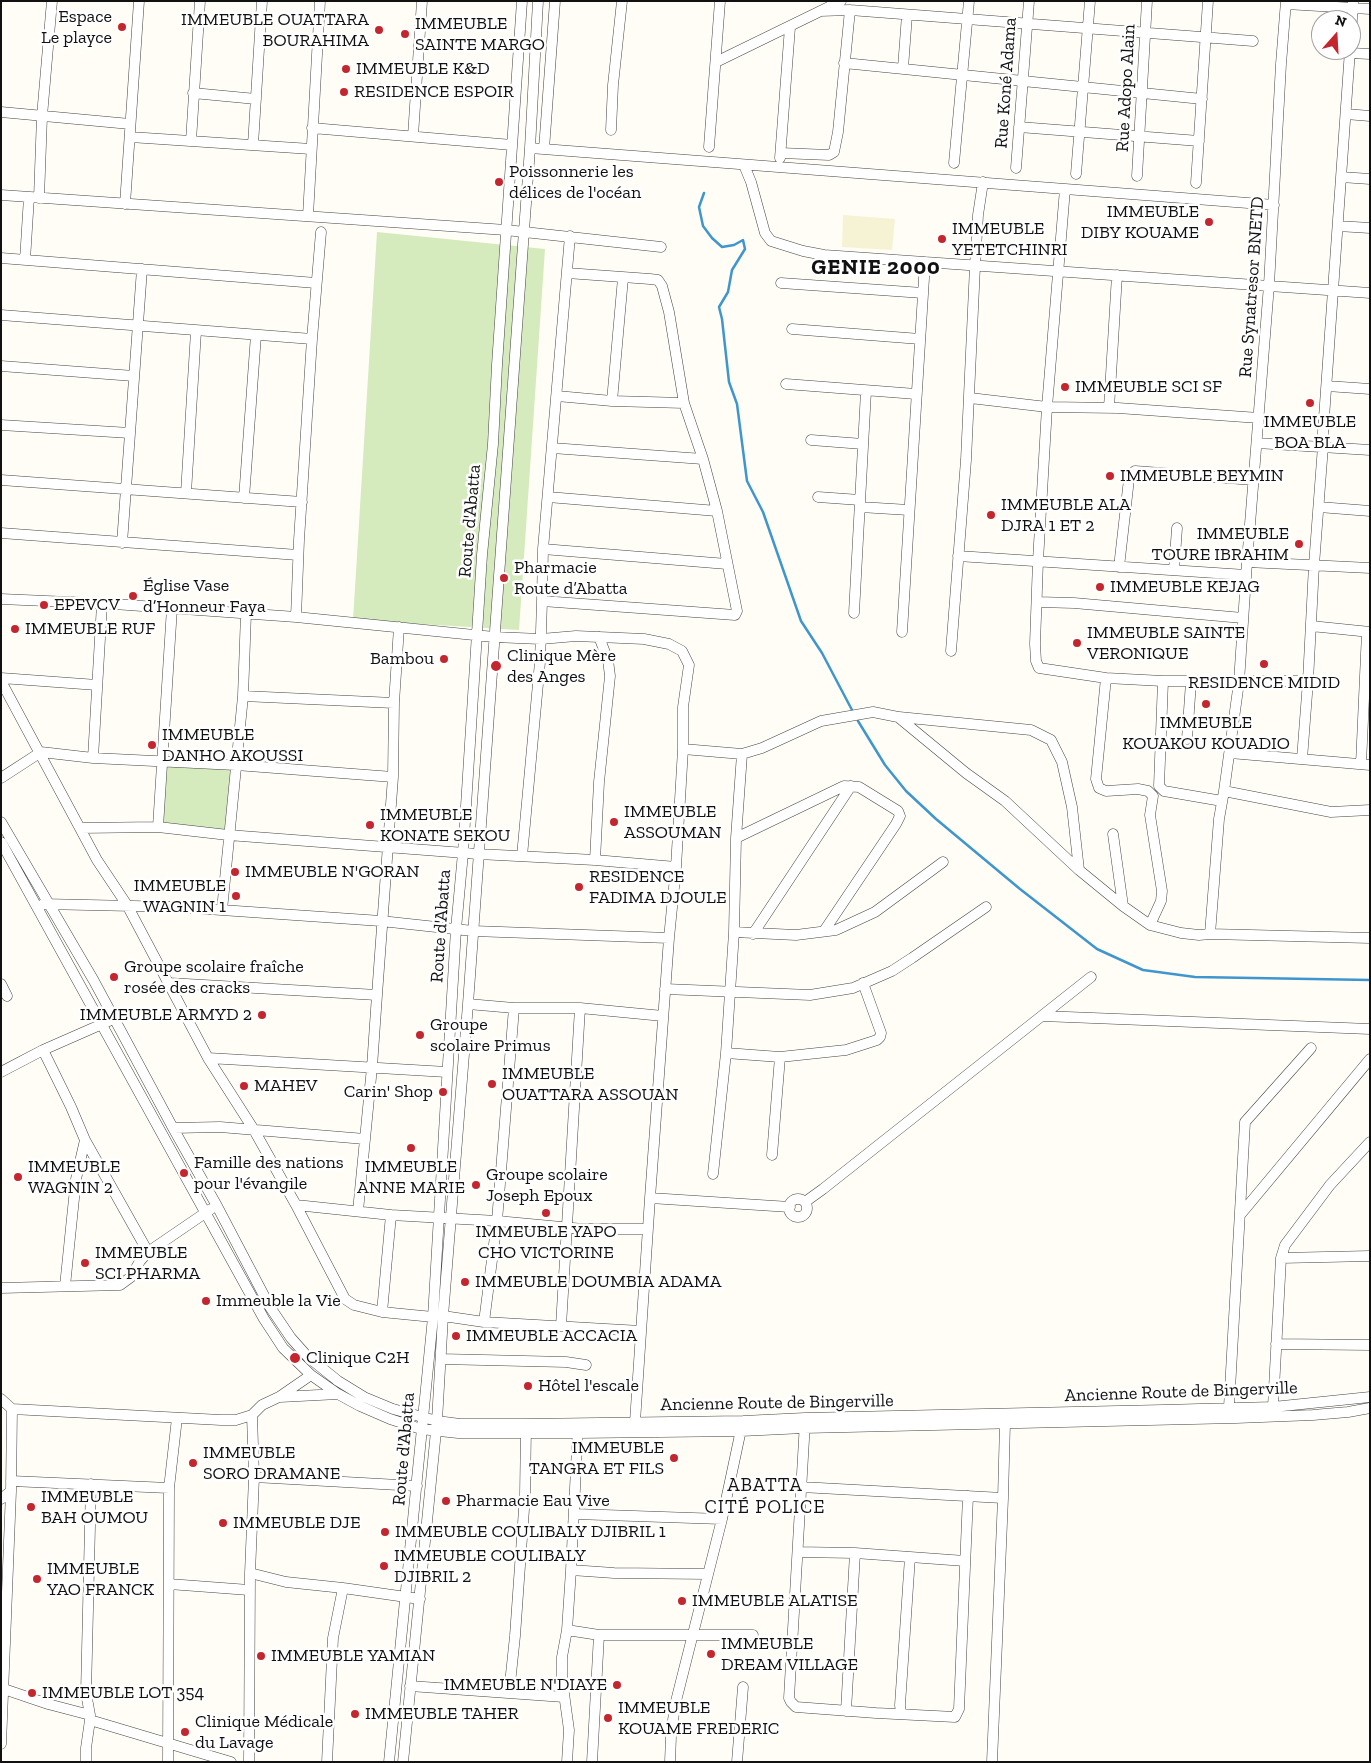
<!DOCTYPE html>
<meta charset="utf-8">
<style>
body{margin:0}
#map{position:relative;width:1371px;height:1763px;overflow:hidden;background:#fffdf5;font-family:"Zilla Slab",serif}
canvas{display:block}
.frame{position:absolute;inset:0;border:2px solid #111;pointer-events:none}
.north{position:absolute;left:1311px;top:10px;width:50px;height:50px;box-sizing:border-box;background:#fff;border:1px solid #a0a0a0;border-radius:50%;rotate:19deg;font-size:14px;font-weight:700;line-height:20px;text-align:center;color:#111}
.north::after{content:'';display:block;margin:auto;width:18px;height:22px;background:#c4262e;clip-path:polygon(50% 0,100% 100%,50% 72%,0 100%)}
</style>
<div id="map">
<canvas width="1371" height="1763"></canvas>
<div class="frame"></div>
<div class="north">N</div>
</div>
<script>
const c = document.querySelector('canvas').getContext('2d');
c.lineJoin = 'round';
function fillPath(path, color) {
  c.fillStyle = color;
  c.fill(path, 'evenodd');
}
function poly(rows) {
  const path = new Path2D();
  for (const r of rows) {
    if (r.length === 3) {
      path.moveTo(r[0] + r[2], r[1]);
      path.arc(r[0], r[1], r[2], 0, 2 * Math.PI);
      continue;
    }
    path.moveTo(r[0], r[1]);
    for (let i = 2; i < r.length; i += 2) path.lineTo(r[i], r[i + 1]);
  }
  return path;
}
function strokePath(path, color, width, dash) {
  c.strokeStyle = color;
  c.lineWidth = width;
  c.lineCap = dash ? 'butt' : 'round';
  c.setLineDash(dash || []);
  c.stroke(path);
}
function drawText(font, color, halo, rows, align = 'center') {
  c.font = font + ' "Zilla Slab",serif';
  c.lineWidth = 5;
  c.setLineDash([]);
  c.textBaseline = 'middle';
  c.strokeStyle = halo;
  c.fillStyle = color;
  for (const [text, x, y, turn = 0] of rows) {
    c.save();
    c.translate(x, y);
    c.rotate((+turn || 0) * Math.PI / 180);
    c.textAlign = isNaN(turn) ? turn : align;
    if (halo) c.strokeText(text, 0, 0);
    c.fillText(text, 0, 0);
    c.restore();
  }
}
fillPath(poly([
 [843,215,895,219,892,250,842,247]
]), '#f6f3d4');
fillPath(poly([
 [377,232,545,249,519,630,353,620],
 [165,764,235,768,227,830,161,825]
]), '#d5ebbd');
strokePath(poly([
 [704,193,699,207,703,226,712,238,722,247,734,245,743,240,745,249,732,270,728,292,719,307,722,319,729,382,737,404,747,481,763,512,801,621,822,653,852,710],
 [858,721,885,765,906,791,936,819,1020,889,1097,949,1143,970,1195,977,1370,980]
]), '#3f96cf', 2.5);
const minor = poly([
 [1286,1,1281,64,1269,285,1247,562,1239,682,1224,791,1331,812,1370,810],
 [1286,4,1370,9],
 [820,11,850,10,1253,41],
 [1351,35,1353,2],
 [1350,53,1370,54],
 [716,62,841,1],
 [844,63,1202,99],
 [903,68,907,15],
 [193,93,256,99],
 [1,112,130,124],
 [1346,114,1370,116],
 [1019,127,1199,141],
 [312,128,512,145],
 [611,130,613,85,622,1],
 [413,136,422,1],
 [130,137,311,149],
 [191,141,200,1],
 [253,145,262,1],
 [709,147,720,1],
 [530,148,1274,205],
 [544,149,555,1],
 [781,153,829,155,834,152,838,132,850,10],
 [780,158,790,27],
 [954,163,969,1],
 [744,165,751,182,765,233,771,241,803,251,824,255,1370,293],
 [1016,168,1029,1],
 [1076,174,1090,1],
 [1137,176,1147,1],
 [1341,177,1370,179],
 [1196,183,1208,1],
 [1065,189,1047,407,1038,561,1035,644,1036,661,1039,668,1106,678,1163,681,1308,681],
 [1,195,506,230,661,247],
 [39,198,42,116,52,1],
 [125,204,139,1],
 [308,216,320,1],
 [1338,226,1370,228],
 [1,258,316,283],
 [25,260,29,197],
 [567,273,650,279,658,280,662,286,669,312,684,403,703,459,717,511,737,611,735,615,542,601,543,549,570,236],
 [781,283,923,293],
 [1,315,312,339],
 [792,329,920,339],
 [1,366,134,376],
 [786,384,916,394],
 [1327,386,1370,389],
 [557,396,612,401,684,403],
 [970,398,1047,407,1118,408,1259,418],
 [612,401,623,278],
 [1109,408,1117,275],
 [1,425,130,433],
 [811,440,863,444],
 [1257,443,1370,450],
 [552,448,703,459],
 [1,480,302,502],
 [186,493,196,331],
 [548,497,717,511],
 [818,497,860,500],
 [244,498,256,335],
 [860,507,909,510],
 [1319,507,1370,511],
 [1,533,298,555],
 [122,543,142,269],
 [543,549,727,564],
 [958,556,1246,575],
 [1247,562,1370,568],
 [1119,567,1129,479,1131,474,1135,471,1254,480],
 [1174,570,1177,528],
 [1,599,114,604,296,617,494,637,541,639,576,636,644,639,669,644,682,651,689,665,683,707,683,749,676,867,669,938,650,1198,635,1422],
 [1037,602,1074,603,1243,618],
 [854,613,866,391],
 [296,617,299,540,312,339,321,232],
 [1311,626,1370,632],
 [902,632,925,262],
 [951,651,966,460,975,266,978,215,983,182],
 [1,678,97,685],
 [1106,678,1096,779,1099,788,1106,791,1138,789,1148,791,1153,796,1150,815,1162,891,1161,901,1150,925],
 [1,681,97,860,127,905,208,1058,254,1130,296,1205,345,1299,354,1305,382,1312,433,1317],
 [1163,681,1159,786,1164,791,1222,801],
 [243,696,394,703],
 [899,717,1031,730,1051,740,1062,762,1072,807,1079,870],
 [1187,739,1191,682],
 [683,749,742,754,762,748,821,721,873,712,898,717,966,773,1005,801,1079,870,1123,906,1150,925,1181,933,1199,935,1210,934,1219,819,1224,791],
 [1230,753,1370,765],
 [93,758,102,604],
 [1302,759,1308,681,1314,565,1323,446,1323,432,1350,50],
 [1361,764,1367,632],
 [1,778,41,752,93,758,236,765,393,777],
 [1,822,94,981,173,1128,217,1206,270,1307,291,1338,307,1356,338,1381,364,1397,393,1409,437,1421,460,1424,526,1424,743,1421,805,1418,1163,1410,1273,1407,1370,1397],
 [158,827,172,608],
 [80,828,158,827,228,835,478,854,595,860,676,867],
 [1113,834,1123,906],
 [736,838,844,786,859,787,898,811,900,816,896,824,824,931],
 [1,842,264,1319,283,1348,311,1375,338,1394,360,1406,390,1419,421,1429,458,1433,578,1433,741,1431,804,1428,1236,1418,1313,1415,1348,1412,1370,1408],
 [522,856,540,662,542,601],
 [595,860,599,782,610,676,608,660,599,637],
 [43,904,178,907,381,921,473,931,669,938],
 [222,910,243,696,246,613],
 [734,932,796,935,836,930,875,912,943,862],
 [753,934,851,786],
 [1210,934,1370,938],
 [169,983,377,995,393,777,394,703,399,627],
 [1,984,7,996],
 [665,989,810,995,853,988,892,971,912,958,986,907],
 [468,1004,514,1008,580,1008,561,1326],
 [580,1008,663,1016],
 [1042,1016,1370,1029],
 [43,1050,71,1107,85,1140,148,1252],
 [726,1053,780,1057,846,1050,877,1040,880,1037,881,1033,863,983],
 [208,1058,447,1072],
 [1,1072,43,1050,109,1021],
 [173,1128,220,1127,365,1139],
 [772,1155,780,1057],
 [713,1174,726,1053,734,932,736,838,742,754],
 [650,1198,790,1207],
 [798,1208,9],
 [805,1202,823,1189,1091,977],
 [296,1205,391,1215,382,1312],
 [358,1211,372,1067,377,995],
 [391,1215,497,1221,583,1229,647,1229],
 [1240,1215,1370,1059],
 [1281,1258,1370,1256],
 [65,1286,76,1179,85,1140],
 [1,1288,120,1285,131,1277,140,1261,148,1252,211,1209],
 [443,1316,484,1322,641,1331],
 [484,1322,497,1221,514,1008],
 [1276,1344,1370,1345],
 [441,1359,566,1362,586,1365],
 [280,1397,338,1394],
 [1,1399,12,1409,221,1420,236,1420,252,1415],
 [1229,1407,1245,1122,1311,1048],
 [1273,1407,1281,1258,1285,1245,1330,1185,1370,1142],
 [805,1422,789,1698,791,1702,796,1707,876,1713,955,1717,959,1709,968,1496],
 [254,1477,417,1486],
 [11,1481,169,1488],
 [801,1487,1003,1498,1005,1423],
 [1,1499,11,1491],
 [575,1514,722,1519],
 [798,1552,855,1553,965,1561],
 [571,1570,614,1573,708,1574],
 [250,1573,286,1582,343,1588,420,1599],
 [169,1584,249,1590],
 [567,1630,599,1635,753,1635],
 [410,1686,564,1697],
 [1,1688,48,1704,90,1715,90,1720,231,1762],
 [509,1693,515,1636,525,1495,526,1427],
 [846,1711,855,1553],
 [901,1714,900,1705,910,1557],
 [90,1715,86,1693,91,1484],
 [1,1744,11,1491,12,1409],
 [86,1762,86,1748,90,1720],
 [168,1762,169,1488,177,1418],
 [249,1762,250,1573,254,1477,252,1415,262,1405,279,1397,311,1375],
 [327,1762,333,1638,343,1588],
 [389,1762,433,1317,456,929,463,853,482,555,493,444,497,365,522,1],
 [403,1762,437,1421,443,1316,468,1004,530,148,538,1],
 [567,1762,569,1730,562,1679,562,1657,567,1630,571,1570,578,1427],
 [592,1762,599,1635],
 [670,1762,671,1736,675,1705,722,1519,742,1425],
 [737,1762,743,1687],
 [992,1762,1003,1498]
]);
strokePath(minor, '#444', 11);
strokePath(minor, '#fff', 10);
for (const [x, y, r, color] of [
 [122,27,5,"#c4262e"],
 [379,30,5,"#c4262e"],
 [405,34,5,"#c4262e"],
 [346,69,5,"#c4262e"],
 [344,92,5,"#c4262e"],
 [499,182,5,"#c4262e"],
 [1209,222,5,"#c4262e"],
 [942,239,5,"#c4262e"],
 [1065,387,5,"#c4262e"],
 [1310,403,5,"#c4262e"],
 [1110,476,5,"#c4262e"],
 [991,515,5,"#c4262e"],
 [1299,544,5,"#c4262e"],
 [504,578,5,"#c4262e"],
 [1100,587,5,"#c4262e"],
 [133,596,5,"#c4262e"],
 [44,605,5,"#c4262e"],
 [15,629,5,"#c4262e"],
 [1077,643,5,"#c4262e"],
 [444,659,5,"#c4262e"],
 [1264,664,5,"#c4262e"],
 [496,666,6,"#c4262e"],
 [1206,704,5,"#c4262e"],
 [152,745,5,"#c4262e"],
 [614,822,5,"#c4262e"],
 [370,825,5,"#c4262e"],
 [235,872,5,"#c4262e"],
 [579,887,5,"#c4262e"],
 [236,896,5,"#c4262e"],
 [114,977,5,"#c4262e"],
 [262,1015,5,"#c4262e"],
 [420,1035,5,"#c4262e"],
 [492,1084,5,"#c4262e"],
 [244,1086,5,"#c4262e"],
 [443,1092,5,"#c4262e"],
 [411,1148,5,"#c4262e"],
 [184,1173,5,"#c4262e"],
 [18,1177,5,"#c4262e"],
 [476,1185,5,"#c4262e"],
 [546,1213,5,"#c4262e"],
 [85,1263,5,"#c4262e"],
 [465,1282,5,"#c4262e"],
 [206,1301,5,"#c4262e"],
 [456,1336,5,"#c4262e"],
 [295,1358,6,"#c4262e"],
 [528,1386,5,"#c4262e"],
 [674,1458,5,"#c4262e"],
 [193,1463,5,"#c4262e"],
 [446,1501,5,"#c4262e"],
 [31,1507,5,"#c4262e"],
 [223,1523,5,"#c4262e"],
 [385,1532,5,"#c4262e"],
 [384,1566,5,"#c4262e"],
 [37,1579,5,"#c4262e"],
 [682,1601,5,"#c4262e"],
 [711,1654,5,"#c4262e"],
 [261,1656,5,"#c4262e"],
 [617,1685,5,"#c4262e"],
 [32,1693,5,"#c4262e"],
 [355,1714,5,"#c4262e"],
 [608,1718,5,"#c4262e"],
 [185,1732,5,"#c4262e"]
]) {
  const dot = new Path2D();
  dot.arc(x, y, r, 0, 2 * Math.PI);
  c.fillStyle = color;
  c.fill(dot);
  strokePath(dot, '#fff', 2);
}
drawText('18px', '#111', '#fff', [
 ["Espace",112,17,"right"],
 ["Le playce",112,38,"right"],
 ["IMMEUBLE OUATTARA",369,20,"right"],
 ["BOURAHIMA",369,41,"right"],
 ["IMMEUBLE",415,24],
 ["SAINTE MARGO",415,45],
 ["IMMEUBLE K&D",356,69],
 ["RESIDENCE ESPOIR",354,92],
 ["Poissonnerie les",509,172],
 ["délices de l'océan",509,193],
 ["IMMEUBLE",1199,212,"right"],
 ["DIBY KOUAME",1199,233,"right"],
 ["IMMEUBLE",952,229],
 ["YETETCHINRI",952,250],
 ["IMMEUBLE SCI SF",1075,387],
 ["IMMEUBLE",1310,422,"center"],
 ["BOA BLA",1310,443,"center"],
 ["IMMEUBLE BEYMIN",1120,476],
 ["IMMEUBLE ALA",1001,505],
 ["DJRA 1 ET 2",1001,526],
 ["IMMEUBLE",1289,534,"right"],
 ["TOURE IBRAHIM",1289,555,"right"],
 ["Pharmacie",514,568],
 ["Route d’Abatta",514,589],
 ["Église Vase",143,586],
 ["d’Honneur Faya",143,607],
 ["IMMEUBLE KEJAG",1110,587],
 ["EPEVCV",54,605],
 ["IMMEUBLE RUF",25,629],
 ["IMMEUBLE SAINTE",1087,633],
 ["VERONIQUE",1087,654],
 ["Clinique Mère",507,656],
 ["des Anges",507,677],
 ["Bambou",434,659,"right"],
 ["RESIDENCE MIDID",1264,683,"center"],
 ["IMMEUBLE",1206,723,"center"],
 ["KOUAKOU KOUADIO",1206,744,"center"],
 ["IMMEUBLE",162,735],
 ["DANHO AKOUSSI",162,756],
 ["IMMEUBLE",624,812],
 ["ASSOUMAN",624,833],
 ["IMMEUBLE",380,815],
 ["KONATE SEKOU",380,836],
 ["IMMEUBLE N'GORAN",245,872],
 ["RESIDENCE",589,877],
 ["FADIMA DJOULE",589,898],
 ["IMMEUBLE",226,886,"right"],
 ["WAGNIN 1",226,907,"right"],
 ["Groupe scolaire fraîche",124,967],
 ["rosée des cracks",124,988],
 ["IMMEUBLE ARMYD 2",252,1015,"right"],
 ["Groupe",430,1025],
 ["scolaire Primus",430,1046],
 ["IMMEUBLE",502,1074],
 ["OUATTARA ASSOUAN",502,1095],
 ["MAHEV",254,1086],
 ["Carin' Shop",433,1092,"right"],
 ["Famille des nations",194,1163],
 ["pour l'évangile",194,1184],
 ["IMMEUBLE",28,1167],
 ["WAGNIN 2",28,1188],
 ["IMMEUBLE",411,1167,"center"],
 ["ANNE MARIE",411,1188,"center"],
 ["Groupe scolaire",486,1175],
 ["Joseph Epoux",486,1196],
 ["IMMEUBLE YAPO",546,1232,"center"],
 ["CHO VICTORINE",546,1253,"center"],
 ["IMMEUBLE",95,1253],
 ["SCI PHARMA",95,1274],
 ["IMMEUBLE DOUMBIA ADAMA",475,1282],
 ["Immeuble la Vie",216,1301],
 ["IMMEUBLE ACCACIA",466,1336],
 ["Clinique C2H",306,1358],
 ["Hôtel l'escale",538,1386],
 ["IMMEUBLE",664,1448,"right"],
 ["TANGRA ET FILS",664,1469,"right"],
 ["IMMEUBLE",203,1453],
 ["SORO DRAMANE",203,1474],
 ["IMMEUBLE",41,1497],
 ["BAH OUMOU",41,1518],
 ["Pharmacie Eau Vive",456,1501],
 ["IMMEUBLE DJE",233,1523],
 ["IMMEUBLE COULIBALY DJIBRIL 1",395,1532],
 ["IMMEUBLE COULIBALY",394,1556],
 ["DJIBRIL 2",394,1577],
 ["IMMEUBLE",47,1569],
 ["YAO FRANCK",47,1590],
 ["IMMEUBLE ALATISE",692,1601],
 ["IMMEUBLE",721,1644],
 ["DREAM VILLAGE",721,1665],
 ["IMMEUBLE YAMIAN",271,1656],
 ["IMMEUBLE N'DIAYE",607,1685,"right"],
 ["IMMEUBLE LOT 354",42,1693],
 ["IMMEUBLE",618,1708],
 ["KOUAME FREDERIC",618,1729],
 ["IMMEUBLE TAHER",365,1714],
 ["Clinique Médicale",195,1722],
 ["du Lavage",195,1743]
], 'left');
drawText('18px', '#111', '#fff', [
 ["Rue Koné Adama",1006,83,-86],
 ["Rue Adopo Alain",1126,88,-87],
 ["Rue Synatresor BNETD",1252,287,-86],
 ["Route d'Abatta",470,521,-85],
 ["Route d'Abatta",441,926,-86],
 ["Ancienne Route de Bingerville",1181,1392,-2],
 ["Ancienne Route de Bingerville",777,1403,-1],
 ["Route d'Abatta",404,1449,-85]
]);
c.letterSpacing = '1px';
drawText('19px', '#111', '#fff', [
 ["ABATTA",765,1486],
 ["CITÉ POLICE",765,1508]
]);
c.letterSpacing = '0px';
c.letterSpacing = '1px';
drawText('bold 22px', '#111', '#fff', [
 ["GENIE 2000",876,268]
]);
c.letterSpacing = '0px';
</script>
